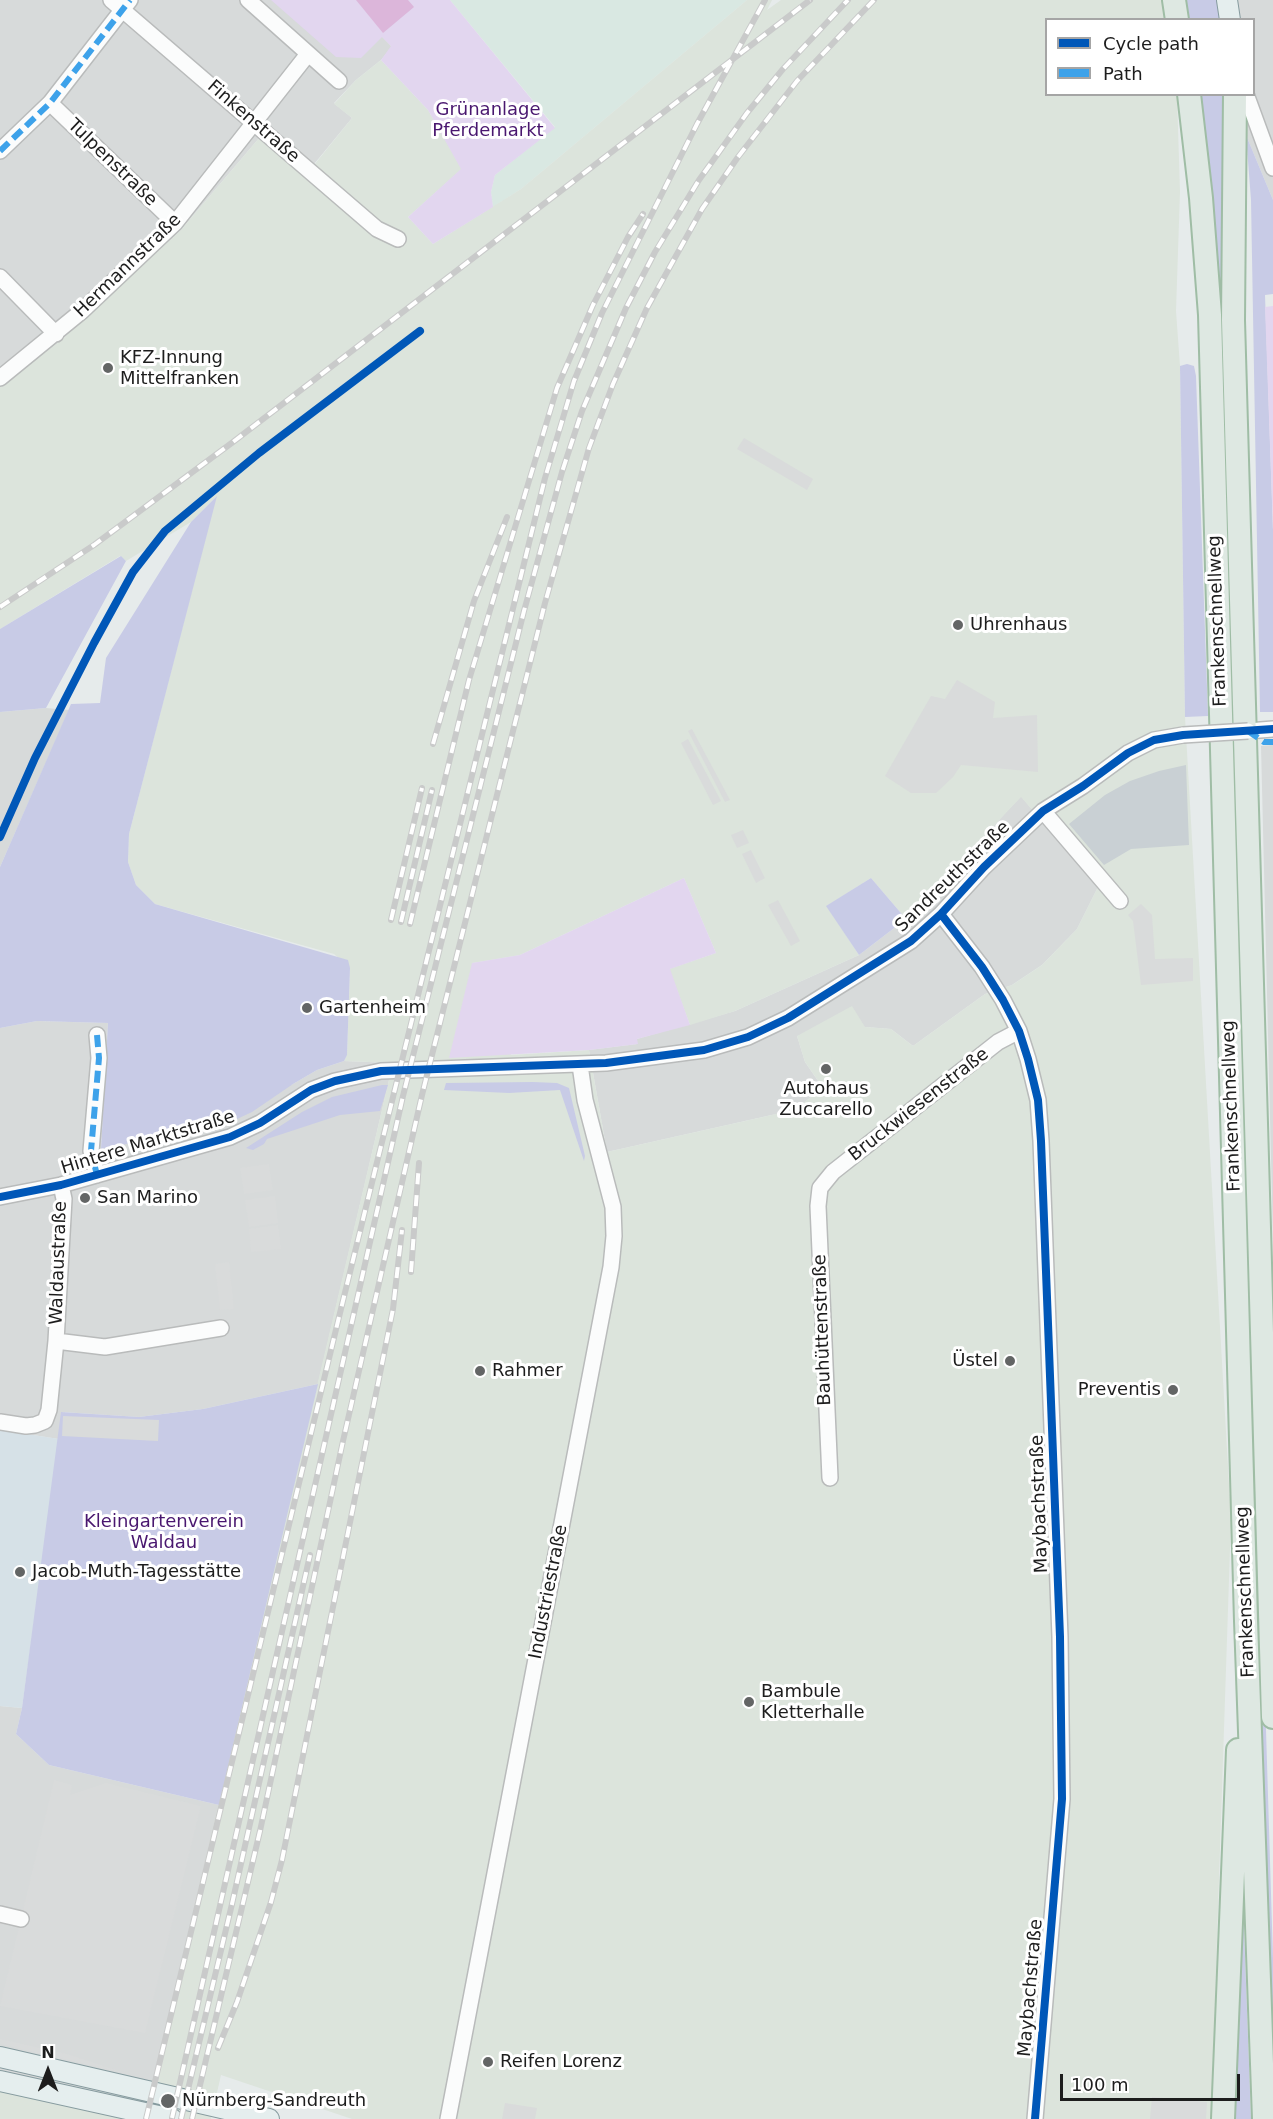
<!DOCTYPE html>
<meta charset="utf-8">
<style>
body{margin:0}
#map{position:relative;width:1273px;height:2119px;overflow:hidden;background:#e6ebeb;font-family:"DejaVu Sans",sans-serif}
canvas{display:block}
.legend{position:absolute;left:1045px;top:18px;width:210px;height:78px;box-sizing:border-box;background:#fff;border:2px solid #a5a5a5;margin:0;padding:8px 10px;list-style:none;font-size:18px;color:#1d1d1d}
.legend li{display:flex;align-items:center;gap:12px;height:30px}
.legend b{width:30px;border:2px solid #a5a5a5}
.north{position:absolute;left:18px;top:2041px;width:60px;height:60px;-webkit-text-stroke:4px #fff;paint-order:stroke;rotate:0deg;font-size:16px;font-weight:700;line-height:24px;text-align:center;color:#1d1d1d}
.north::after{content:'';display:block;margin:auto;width:21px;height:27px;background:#1d1d1d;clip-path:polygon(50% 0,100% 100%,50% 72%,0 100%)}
.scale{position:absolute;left:1060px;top:2074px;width:180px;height:27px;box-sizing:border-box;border:3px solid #1d1d1d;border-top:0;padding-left:8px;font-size:18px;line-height:21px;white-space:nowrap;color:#1d1d1d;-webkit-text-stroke:4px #fff;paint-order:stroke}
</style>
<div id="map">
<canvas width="1273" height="2119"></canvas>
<ul class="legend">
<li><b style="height:8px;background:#0057b8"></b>Cycle path</li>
<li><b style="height:8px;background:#3da2ea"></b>Path</li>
</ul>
<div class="north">N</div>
<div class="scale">100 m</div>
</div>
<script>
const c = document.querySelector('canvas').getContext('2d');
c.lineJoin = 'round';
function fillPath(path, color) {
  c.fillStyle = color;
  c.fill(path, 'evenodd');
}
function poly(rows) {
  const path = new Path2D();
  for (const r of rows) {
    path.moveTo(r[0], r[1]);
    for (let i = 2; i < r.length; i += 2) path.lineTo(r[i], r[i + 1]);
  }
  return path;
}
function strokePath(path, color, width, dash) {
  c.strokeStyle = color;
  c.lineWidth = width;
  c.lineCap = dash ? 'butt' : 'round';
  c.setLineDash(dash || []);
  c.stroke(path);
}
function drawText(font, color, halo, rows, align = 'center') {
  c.font = font + ' "DejaVu Sans",sans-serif';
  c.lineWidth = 6;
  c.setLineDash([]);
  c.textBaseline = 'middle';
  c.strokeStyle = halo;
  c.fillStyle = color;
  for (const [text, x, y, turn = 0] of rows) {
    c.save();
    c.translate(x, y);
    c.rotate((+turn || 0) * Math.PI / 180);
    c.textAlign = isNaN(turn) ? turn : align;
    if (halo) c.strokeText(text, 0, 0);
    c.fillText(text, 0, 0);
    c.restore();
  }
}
fillPath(poly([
 [0,0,348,0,392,47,381,60,356,80,334,103,352,118,305,175,260,137,180,231,60,341,0,386],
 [1235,0,1273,0,1273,200,1246,135,1243,95,1254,94,1254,20,1237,19],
 [46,708,69,710,0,867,0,712],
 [1273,745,1273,1241,1261,746],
 [1021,796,1098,887,1077,929,1042,965,1012,985,985,994,913,1046,891,1029,865,1027,797,1036,805,1062,823,1088,794,1110,607,1152,589,1050,637,1044,637,1039,735,1011,859,955,906,919],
 [37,1021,108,1023,101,1149,293,1084,317,1070,344,1061,393,1063,318,1384,203,1409,139,1417,62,1412,59,1439,0,1430,0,1028],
 [0,1706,22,1708,16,1734,49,1765,219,1805,146,2112,0,2080]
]), '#d7dada');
fillPath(poly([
 [450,0,747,0,521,189,493,207,491,192,495,175,555,127]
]), '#d9e8e2');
fillPath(poly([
 [747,0,772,0,767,10,781,0,1167,0,1171,19,1046,20,1046,94,1177,95,1180,192,1176,311,1180,366,1185,717,1231,1519,1211,2119,352,2119,221,2075,211,2119,0,2119,0,2080,146,2112,393,1063,344,1061,347,1054,350,968,334,954,155,904,136,885,128,862,129,834,216,497,191,522,126,561,120,556,0,629,0,386,60,341,180,231,260,137,306,175,352,118,334,104,356,80,381,60,428,110,462,169,408,217,433,244,521,189],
 [1021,797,1098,887,1077,929,1042,965,1012,985,985,994,913,1046,891,1029,865,1027,852,1006,797,1036,805,1062,823,1088,794,1110,607,1152,589,1050,511,1055,472,963,520,955,684,878,716,953,669,969,690,1025,735,1011,859,955,827,906,871,878,906,919]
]), '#dce4dc');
fillPath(poly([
 [0,1430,59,1439,22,1708,0,1706]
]), '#d6e1e7');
fillPath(poly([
 [1186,765,1189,845,1131,849,1104,865,1069,824,1105,795,1130,781,1159,771]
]), '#c9d0d4');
fillPath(poly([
 [1180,0,1220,0,1223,19,1183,19],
 [1195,95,1228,95,1225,296,1215,296],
 [1246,135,1273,200,1273,294,1265,295,1273,530,1273,712,1260,712,1251,200],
 [1187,364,1194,366,1196,376,1208,716,1185,717,1180,366],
 [217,496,129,834,128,862,136,885,155,904,348,960,350,968,347,1055,344,1061,317,1070,293,1084,252,1112,224,1125,101,1149,108,1023,37,1021,0,1028,0,867,71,704,100,703,106,658,191,522],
 [121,556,126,561,46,708,0,712,0,629],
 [871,878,906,919,859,955,826,906],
 [533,1082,557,1083,569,1088,585,1156,584,1161,560,1090,509,1093,444,1090,446,1083],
 [382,1085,388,1085,380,1111,340,1115,267,1139,264,1144,253,1150,246,1148,302,1112,332,1097],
 [318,1384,219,1805,49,1765,16,1734,22,1708,61,1412,139,1417,203,1409],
 [1251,1501,1259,1501,1273,1959,1273,2119],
 [1242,1876,1251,2119,1232,2119]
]), '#c8cbe6');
fillPath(poly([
 [271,0,450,0,555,128,495,175,491,192,493,207,433,244,408,217,461,169,428,110,381,60,391,46,382,37,361,58,336,57],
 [1273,306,1273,530,1265,307],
 [684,878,716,953,670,969,690,1025,637,1039,638,1044,589,1050,449,1058,472,963,520,955]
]), '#e2d6ef');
fillPath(poly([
 [356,0,408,0,414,7,383,33]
]), '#dcb6da');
fillPath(poly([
 [744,438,813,479,807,490,737,449],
 [957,680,995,702,993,718,1037,715,1038,772,961,765,953,777,936,793,911,793,885,776,931,696,945,699],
 [692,729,730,800,725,802,688,731],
 [688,739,721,801,713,805,681,743],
 [743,830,749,843,737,848,731,835],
 [751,850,765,878,756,883,742,854],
 [778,900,800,941,791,946,768,905],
 [1141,904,1152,915,1155,959,1193,958,1193,981,1141,985,1133,921,1128,915],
 [269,1164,273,1190,244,1194,240,1168],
 [275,1196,278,1223,249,1227,245,1200],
 [278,1225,281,1249,251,1252,249,1229],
 [229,1262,234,1309,220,1310,215,1264],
 [63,1416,159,1420,158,1441,62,1436],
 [54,1780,72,1785,70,1795,106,1783,201,1806,145,2033,0,2006],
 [0,2039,67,2054,128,2074,0,2044],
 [1152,2097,1207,2102,1206,2119,1150,2119],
 [505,2103,537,2108,535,2119,502,2119]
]), '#d9dbdb');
const minor = poly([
 [111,0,377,229,398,239],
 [248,0,339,81],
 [1246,94,1273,168],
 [50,103,175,223],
 [0,151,50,103,130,0],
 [0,277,56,334],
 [0,378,82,311,175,223,308,54],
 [1248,731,1273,729],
 [1043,811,1120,901],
 [941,914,982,967,1003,1000,1019,1031,1028,1059,1038,1100,1041,1141,1060,1637,1062,1799,1035,2119],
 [97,1035,99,1058,91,1151,97,1175],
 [0,1197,61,1185,230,1137,260,1123,311,1090,335,1081,381,1071,606,1063,704,1050,748,1037,788,1018,911,941,941,914,984,867,1043,811,1083,786,1128,753,1154,740,1183,735],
 [56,1341,105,1347,221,1328],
 [0,1422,26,1426,35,1425,45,1421,49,1410,56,1341,64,1199,61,1185],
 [830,1478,818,1206,820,1188,833,1172,998,1042,1019,1031],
 [0,1914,21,1919],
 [448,2119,611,1267,614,1236,613,1207,585,1100,580,1065]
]);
const major = poly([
 [1227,0,1230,20],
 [0,2057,269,2119],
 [0,2081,172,2119]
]);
const highway = poly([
 [1174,0,1177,20],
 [1189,94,1201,198,1210,315,1246,1621,1264,2119],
 [1235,94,1233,320,1273,1717],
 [1223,2119,1238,1750]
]);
strokePath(minor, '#b9bbbb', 18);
strokePath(major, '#869b9f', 22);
strokePath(highway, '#9fbda5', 26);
strokePath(minor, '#fbfcfc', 15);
strokePath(major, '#e5eeee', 20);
strokePath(highway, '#dee8e2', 22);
const rail = poly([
 [0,607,94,545,233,442,810,0],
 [433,744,474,601,507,517],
 [391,920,422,788],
 [401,922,432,790],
 [410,924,469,680,557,388,593,305,628,237,643,214],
 [411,1272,419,1163],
 [218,2048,237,2002,271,1902,282,1860,393,1309,402,1230],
 [172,2118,403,1096,524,611,562,472,582,411,626,308,655,252,699,180,747,113,783,69,848,0],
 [146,2119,339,1317,545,478,574,381,602,313,697,124,765,0],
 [181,2119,232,1904,310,1555],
 [192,2119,260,1831,343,1441,422,1095,545,603,589,448,613,384,647,308,702,209,738,157,797,81,874,0]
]);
strokePath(rail, '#c9caca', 6);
strokePath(rail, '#fff', 4, [11]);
const minorBridge = poly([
 [1183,735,1248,731]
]);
strokePath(minorBridge, '#b9bbbb', 18, []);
strokePath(minorBridge, '#fbfcfc', 15);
strokePath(poly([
 [0,151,50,103,130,0],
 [1248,731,1264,742,1273,742],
 [97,1035,99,1058,91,1151,97,1175]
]), '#3da2ea', 6, [12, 6]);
strokePath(poly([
 [0,837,35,758,94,643,133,572,165,531,259,453,420,331],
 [941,914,982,967,1003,1000,1019,1031,1028,1059,1038,1100,1041,1141,1060,1637,1062,1799,1035,2119],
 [0,1197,61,1185,230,1137,260,1123,311,1090,335,1081,381,1071,606,1063,704,1050,748,1037,788,1018,911,941,941,914,984,867,1043,811,1083,786,1128,753,1154,740,1183,735,1273,729]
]), '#0057b8', 8);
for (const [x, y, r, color] of [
 [108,368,6,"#636565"],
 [958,625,6,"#636565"],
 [307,1008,6,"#636565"],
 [826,1069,6,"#636565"],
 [85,1198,6,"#636565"],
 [1010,1361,6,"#636565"],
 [480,1371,6,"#636565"],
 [1173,1390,6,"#636565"],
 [20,1572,6,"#636565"],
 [749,1702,6,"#636565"],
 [488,2062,6,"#636565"],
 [168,2101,8,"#636565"]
]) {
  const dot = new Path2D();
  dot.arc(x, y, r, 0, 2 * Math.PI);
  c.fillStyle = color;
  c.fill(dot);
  strokePath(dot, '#fff', 2);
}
drawText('18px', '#49176f', '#fff', [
 ["Grünanlage",488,110],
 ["Pferdemarkt",488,131],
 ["Kleingartenverein",164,1522],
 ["Waldau",164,1543]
]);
drawText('18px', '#1d1d1d', '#fff', [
 ["Finkenstraße",253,122,41],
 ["Tulpenstraße",112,163,44],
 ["Hermannstraße",128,266,-44],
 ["Frankenschnellweg",1218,621,-92],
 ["Sandreuthstraße",953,877,-44],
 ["Bruckwiesenstraße",919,1105,-38],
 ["Frankenschnellweg",1232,1106,-92],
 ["Hintere Marktstraße",148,1143,-17],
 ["Waldaustraße",59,1263,-88],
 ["Bauhüttenstraße",823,1330,-92],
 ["Maybachstraße",1040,1504,-92],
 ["Industriestraße",549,1592,-79],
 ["Frankenschnellweg",1246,1592,-92],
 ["Maybachstraße",1031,1988,-85]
]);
drawText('18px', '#1d1d1d', '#fff', [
 ["KFZ-Innung",120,358],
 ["Mittelfranken",120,379],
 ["Uhrenhaus",970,625],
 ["Gartenheim",319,1008],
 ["Autohaus",826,1089,"center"],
 ["Zuccarello",826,1110,"center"],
 ["San Marino",97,1198],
 ["Üstel",998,1361,"right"],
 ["Rahmer",492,1371],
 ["Preventis",1161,1390,"right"],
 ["Jacob-Muth-Tagesstätte",32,1572],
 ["Bambule",761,1692],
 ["Kletterhalle",761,1713],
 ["Reifen Lorenz",500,2062],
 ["Nürnberg-Sandreuth",182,2101]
], 'left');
</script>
